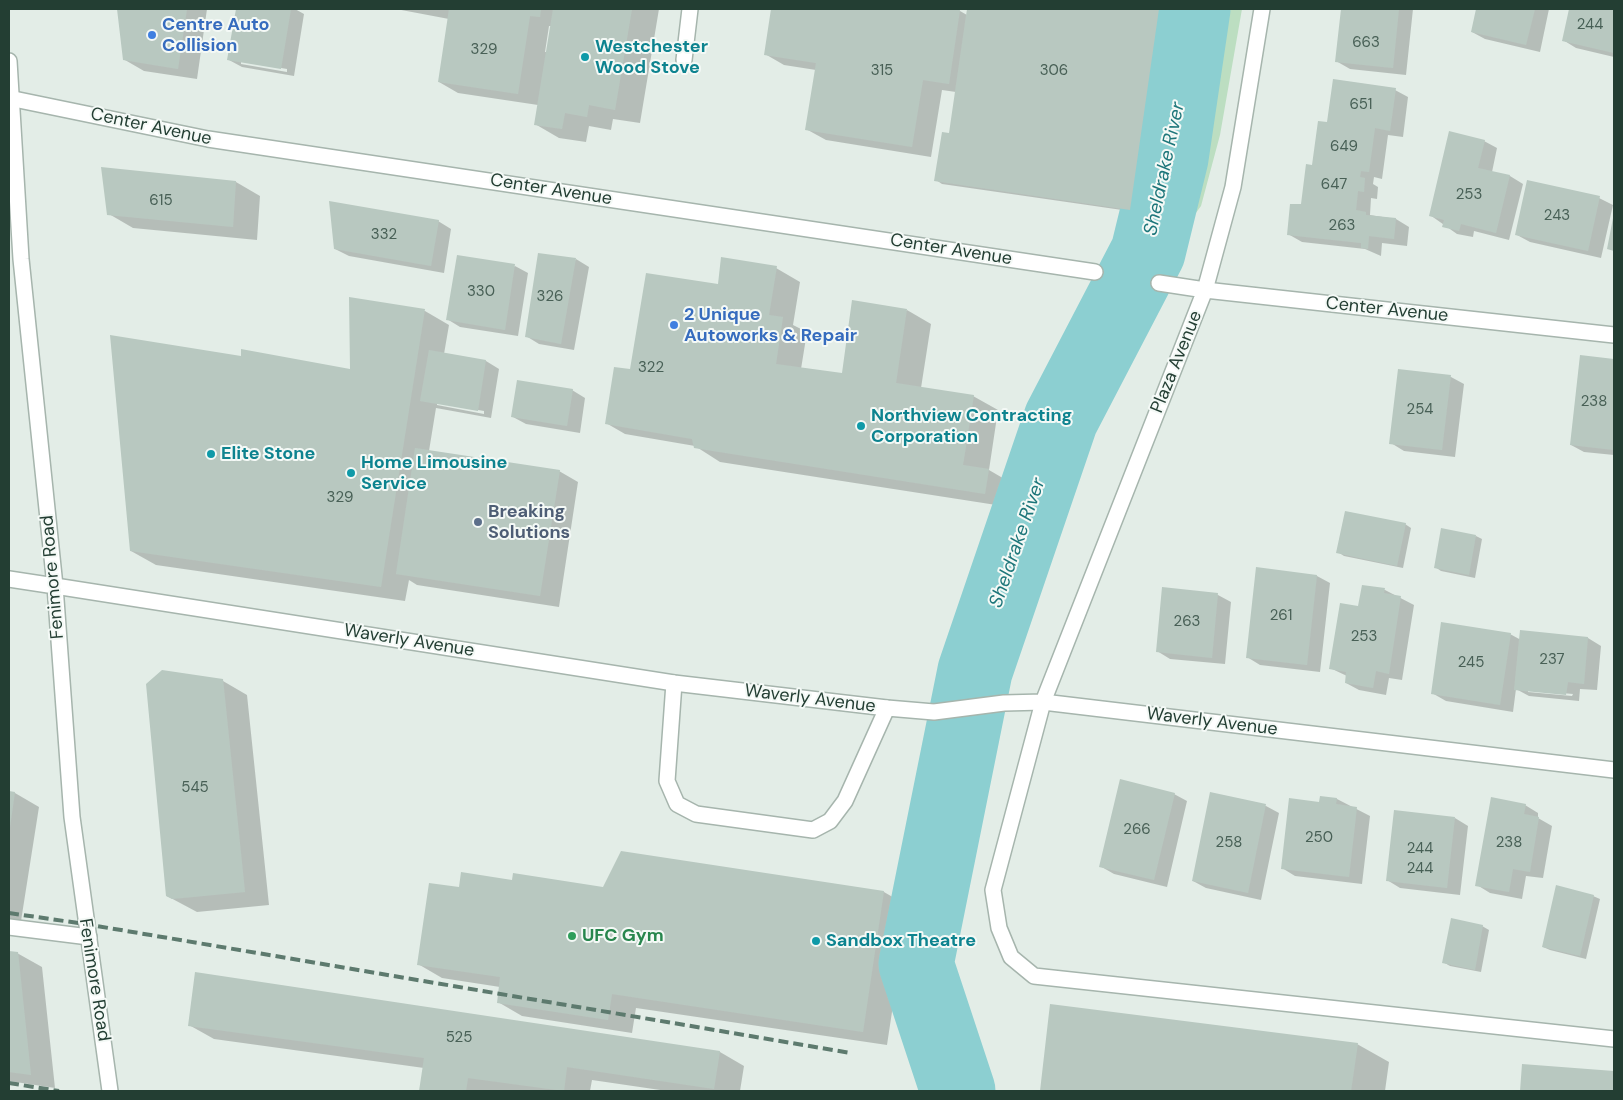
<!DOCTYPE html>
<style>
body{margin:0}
#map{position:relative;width:1623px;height:1100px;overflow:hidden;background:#e3ede7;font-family:"DM Sans",sans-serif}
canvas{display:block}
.frame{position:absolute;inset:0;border:10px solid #233e33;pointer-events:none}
</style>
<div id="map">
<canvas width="1623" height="1100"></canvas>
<div class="frame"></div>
</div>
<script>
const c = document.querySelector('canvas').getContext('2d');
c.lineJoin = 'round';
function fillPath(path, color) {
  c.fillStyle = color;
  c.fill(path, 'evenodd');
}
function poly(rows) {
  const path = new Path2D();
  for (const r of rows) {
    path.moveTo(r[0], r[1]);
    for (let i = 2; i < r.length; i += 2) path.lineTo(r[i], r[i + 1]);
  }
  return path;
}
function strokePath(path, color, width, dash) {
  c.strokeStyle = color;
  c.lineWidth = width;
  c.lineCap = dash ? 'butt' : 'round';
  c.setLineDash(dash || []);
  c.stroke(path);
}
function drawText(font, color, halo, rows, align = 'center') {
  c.font = font + ' "DM Sans",sans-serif';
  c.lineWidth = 4;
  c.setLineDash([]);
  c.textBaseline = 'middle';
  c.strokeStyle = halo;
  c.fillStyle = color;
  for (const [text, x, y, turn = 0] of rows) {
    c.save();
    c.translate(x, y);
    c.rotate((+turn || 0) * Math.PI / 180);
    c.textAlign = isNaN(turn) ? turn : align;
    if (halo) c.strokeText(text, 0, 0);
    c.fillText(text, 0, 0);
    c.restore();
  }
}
fillPath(poly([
 [1176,9,1242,9,1220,135,1201,206,1181,233,1154,249,1104,259,1143,217]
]), '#bcdec1');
fillPath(poly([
 [119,9,207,9,197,79,144,71,125,60],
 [237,9,295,9,304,14,294,76,242,67,229,60],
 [241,61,287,69,287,72,241,64],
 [396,9,659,9,640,123,613,119,611,130,589,126,586,142,559,138,535,124,538,105,458,93,439,82,449,19],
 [549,26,552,26,547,52,545,52],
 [773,9,947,9,960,11,967,15,968,9,1166,9,1136,212,942,184,936,180,950,135,956,92,942,90,931,157,826,140,806,129,816,70,784,65,765,54],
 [1342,9,1413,9,1406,75,1350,69,1336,61],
 [1477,9,1549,9,1540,52,1485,39,1472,32],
 [1570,9,1614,9,1614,57,1576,48,1563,40],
 [1395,90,1408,97,1403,137,1388,135,1382,179,1374,177,1373,184,1378,187,1377,199,1371,198,1370,215,1396,219,1409,227,1407,246,1382,243,1381,256,1365,249,1302,242,1288,234,1302,206,1328,123],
 [1484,141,1497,148,1492,172,1510,176,1523,184,1509,240,1474,231,1473,237,1457,234,1430,215],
 [236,182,260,196,257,240,133,228,109,214],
 [1599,198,1613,205,1601,258,1530,242,1517,235],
 [438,221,451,229,444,273,349,256,335,249],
 [576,259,589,267,574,350,539,344,526,336],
 [515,266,528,273,518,336,460,327,447,319],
 [776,268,800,282,793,325,807,332,801,369,843,374,907,310,931,324,921,388,973,396,998,410,989,470,1013,484,1009,507,720,462,695,446,625,434,606,423,631,371,718,285],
 [350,299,425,311,449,325,444,354,486,361,499,369,491,418,436,408,429,451,559,471,578,482,559,607,417,585,409,580,405,601,156,565,131,551,242,358,351,370],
 [437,403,484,411,484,414,437,405],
 [1581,357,1614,360,1614,455,1584,452,1571,445],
 [1399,370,1451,377,1464,384,1455,457,1404,451,1391,443],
 [572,390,585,398,580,433,526,424,513,417],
 [1405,524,1411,528,1403,568,1344,556,1338,552],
 [1476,536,1482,539,1475,578,1441,571,1435,567],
 [1257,569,1317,576,1330,583,1320,672,1260,665,1247,657],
 [1363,586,1385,590,1414,605,1402,680,1389,678,1386,695,1359,690,1346,683,1347,676,1330,668,1359,607],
 [1163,588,1218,595,1231,602,1225,664,1170,659,1157,651],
 [1510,634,1521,640,1588,638,1601,646,1597,690,1580,689,1579,701,1529,696,1516,689,1513,712,1446,701,1432,693],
 [1528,690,1573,694,1572,696,1528,692],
 [223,681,247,695,269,905,197,912,167,896],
 [9,792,15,793,39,807,21,921,9,919],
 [1174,794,1187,801,1167,887,1114,874,1100,866],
 [1211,794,1266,806,1279,813,1261,900,1206,888,1193,881],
 [1321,798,1337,799,1370,816,1362,884,1295,876,1282,868,1320,804],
 [1525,805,1538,813,1538,818,1552,826,1543,878,1526,876,1522,899,1490,893,1477,885],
 [1455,818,1468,826,1460,895,1400,888,1387,880],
 [460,888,884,892,908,906,887,1045,636,1008,632,1033,522,1016,498,1002,500,987,442,978,418,964],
 [1593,896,1600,899,1586,959,1550,950,1543,947],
 [1482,926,1489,930,1481,972,1450,966,1443,962],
 [9,952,17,953,42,967,55,1088,9,1081],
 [196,973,720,1052,744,1066,740,1091,667,1091,592,1080,590,1091,420,1091,424,1068,214,1039,189,1025],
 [1051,1005,1357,1044,1389,1062,1385,1091,1041,1091],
 [1523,1066,1614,1072,1614,1091,1521,1091]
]), '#0003');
strokePath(poly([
 [958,1091,916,964,975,671,1061,419,1148,252,1171,158,1193,9]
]), '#8ccfd1', 75);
fillPath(poly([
 [117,9,187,9,178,69,123,60],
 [236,9,291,9,281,69,227,60],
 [449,9,541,9,540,17,530,16,518,94,438,82],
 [553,9,632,9,615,110,589,105,587,117,565,113,562,129,534,125],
 [771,9,960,10,949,84,923,80,912,147,805,130,816,63,764,55],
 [967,9,1159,9,1130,210,934,181,942,132,949,133],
 [1341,9,1399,9,1393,68,1335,62],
 [1476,9,1535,9,1526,45,1471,32],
 [1569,9,1614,9,1614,53,1562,41],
 [1333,79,1396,88,1390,131,1375,128,1369,172,1361,171,1360,177,1365,178,1364,192,1358,191,1356,210,1366,212,1366,215,1396,218,1394,239,1369,236,1368,249,1361,248,1361,243,1287,235,1290,204,1301,204,1306,164,1312,165,1318,121,1327,122],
 [1449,131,1485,140,1478,168,1510,175,1496,233,1461,224,1459,231,1442,227,1444,220,1429,216],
 [101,167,236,181,233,227,107,215],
 [1527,180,1600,196,1588,251,1515,235],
 [329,201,439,220,431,266,334,249],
 [1613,218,1614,218,1614,251,1607,249],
 [538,253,576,258,561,344,525,337],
 [457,255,515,264,505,330,446,320],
 [721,257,777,266,769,315,783,317,776,364,842,373,852,300,907,309,896,383,974,395,963,465,989,469,985,494,694,448,692,439,605,424,614,367,630,369,646,273,718,284],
 [349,297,425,309,381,587,130,551,110,335,241,356,241,349,350,369],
 [429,350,486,360,478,411,420,401],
 [1580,355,1614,359,1614,450,1570,445],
 [1398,369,1451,375,1442,450,1389,444],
 [517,380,573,389,567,426,511,417],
 [415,448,560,470,540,596,396,574],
 [1345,511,1406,523,1397,566,1336,553],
 [1441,528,1476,535,1469,575,1434,568],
 [1256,567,1317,575,1307,665,1246,658],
 [1362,585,1385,588,1384,593,1401,596,1389,674,1376,671,1373,688,1345,683,1346,672,1329,669,1340,603,1358,606],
 [1162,587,1218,593,1212,658,1156,652],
 [1441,622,1511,633,1500,705,1431,694],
 [1520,630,1588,637,1584,684,1568,682,1566,695,1514,690],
 [162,670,223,679,245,892,172,899,166,896,146,684],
 [1120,779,1175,793,1154,880,1099,867],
 [9,791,15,792,10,827,9,827],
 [1210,792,1266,804,1248,893,1192,881],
 [1320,796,1337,798,1336,804,1357,807,1349,877,1281,869,1289,798,1319,802],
 [1491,797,1526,804,1524,814,1539,817,1530,872,1513,869,1509,892,1475,886],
 [1394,810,1455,817,1447,888,1386,881],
 [621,851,884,891,863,1032,612,994,608,1020,497,1003,500,977,417,965,429,883,459,887,461,872,512,880,513,873,603,887],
 [1556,885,1594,895,1580,956,1542,947],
 [1451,918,1483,925,1475,970,1442,963],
 [9,951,18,952,31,1075,9,1072],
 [195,972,720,1051,714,1089,567,1067,564,1091,468,1078,466,1091,419,1091,424,1058,188,1026],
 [1050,1004,1358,1043,1351,1091,1040,1091],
 [1522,1064,1614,1071,1614,1091,1520,1091]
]), '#b8c8c0');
const service = poly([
 [684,60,690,9],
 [674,683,667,781,677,804,696,814,813,830,830,821,845,801,887,708],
 [1043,702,993,890,999,928,1011,957,1034,976,1614,1039]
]);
const minor = poly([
 [9,98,208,139,1095,272],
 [1159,283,1205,290,1614,335],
 [55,586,674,683,887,708,934,712,1004,703,1043,702,1614,770],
 [1043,702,1205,290,1233,187,1262,9],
 [9,927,89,937]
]);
const tertiary = poly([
 [9,61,21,259,55,586,72,817,110,1091],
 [9,579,55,586]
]);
strokePath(service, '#a6b5ad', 18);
strokePath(minor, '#a6b5ad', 18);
strokePath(tertiary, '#a6b5ad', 18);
strokePath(service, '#fff', 15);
strokePath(minor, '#fff', 15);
strokePath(tertiary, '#fff', 15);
strokePath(poly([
 [9,913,85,924,851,1053],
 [9,1083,59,1091]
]), '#5d7a6e', 4, [10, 5]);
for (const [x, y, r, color] of [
 [152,35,5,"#3f7fe0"],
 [585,57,5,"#0f9aa8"],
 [674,325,5,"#3f7fe0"],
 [861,426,5,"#0f9aa8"],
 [211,454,5,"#0f9aa8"],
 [351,473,5,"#0f9aa8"],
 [478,522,5,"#5c6f8a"],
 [572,936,5,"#2e9e5b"],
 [816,941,5,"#0f9aa8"]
]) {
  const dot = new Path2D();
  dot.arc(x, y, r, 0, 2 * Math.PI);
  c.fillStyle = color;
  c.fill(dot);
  strokePath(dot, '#f4f9f6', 2);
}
drawText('15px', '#486056', null, [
 ["244",1590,25],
 ["663",1366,43],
 ["329",484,50],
 ["315",882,71],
 ["306",1054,71],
 ["651",1361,105],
 ["649",1344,147],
 ["647",1334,185],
 ["253",1469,195],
 ["615",161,201],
 ["243",1557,216],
 ["263",1342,226],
 ["332",384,235],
 ["330",481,292],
 ["326",550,297],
 ["322",651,368],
 ["238",1594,402],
 ["254",1420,410],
 ["329",340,498],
 ["261",1281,616],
 ["263",1187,622],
 ["253",1364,637],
 ["237",1552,660],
 ["245",1471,663],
 ["545",195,788],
 ["266",1137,830],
 ["250",1319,838],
 ["258",1229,843],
 ["238",1509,843],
 ["244",1420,849],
 ["244",1420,869],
 ["525",459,1038]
]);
drawText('bold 18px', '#366cbe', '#f4f9f6', [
 ["Centre Auto",162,25],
 ["Collision",162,46],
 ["2 Unique",684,315],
 ["Autoworks & Repair",684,336]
], 'left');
drawText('bold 18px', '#0d838f', '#f4f9f6', [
 ["Westchester",595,47],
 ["Wood Stove",595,68],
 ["Northview Contracting",871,416],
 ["Corporation",871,437],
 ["Elite Stone",221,454],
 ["Home Limousine",361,463],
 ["Service",361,484],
 ["Sandbox Theatre",826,941]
], 'left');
drawText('18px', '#233e33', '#f4f9f6', [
 ["Center Avenue",151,127,12],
 ["Center Avenue",551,190,9],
 ["Center Avenue",951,250,9],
 ["Center Avenue",1387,310,6],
 ["Plaza Avenue",1177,362,-68],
 ["Fenimore Road",53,577,-95],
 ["Waverly Avenue",409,641,9],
 ["Waverly Avenue",810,699,7],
 ["Waverly Avenue",1212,722,7],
 ["Fenimore Road",94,980,81]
]);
drawText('bold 18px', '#4e5e75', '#f4f9f6', [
 ["Breaking",488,512],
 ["Solutions",488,533]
], 'left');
drawText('bold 18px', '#27864d', '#f4f9f6', [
 ["UFC Gym",582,936]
], 'left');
drawText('italic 19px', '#1d767a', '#f4f9f6', [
 ["Sheldrake River",1165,169,-78],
 ["Sheldrake River",1018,543,-71]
]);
</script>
